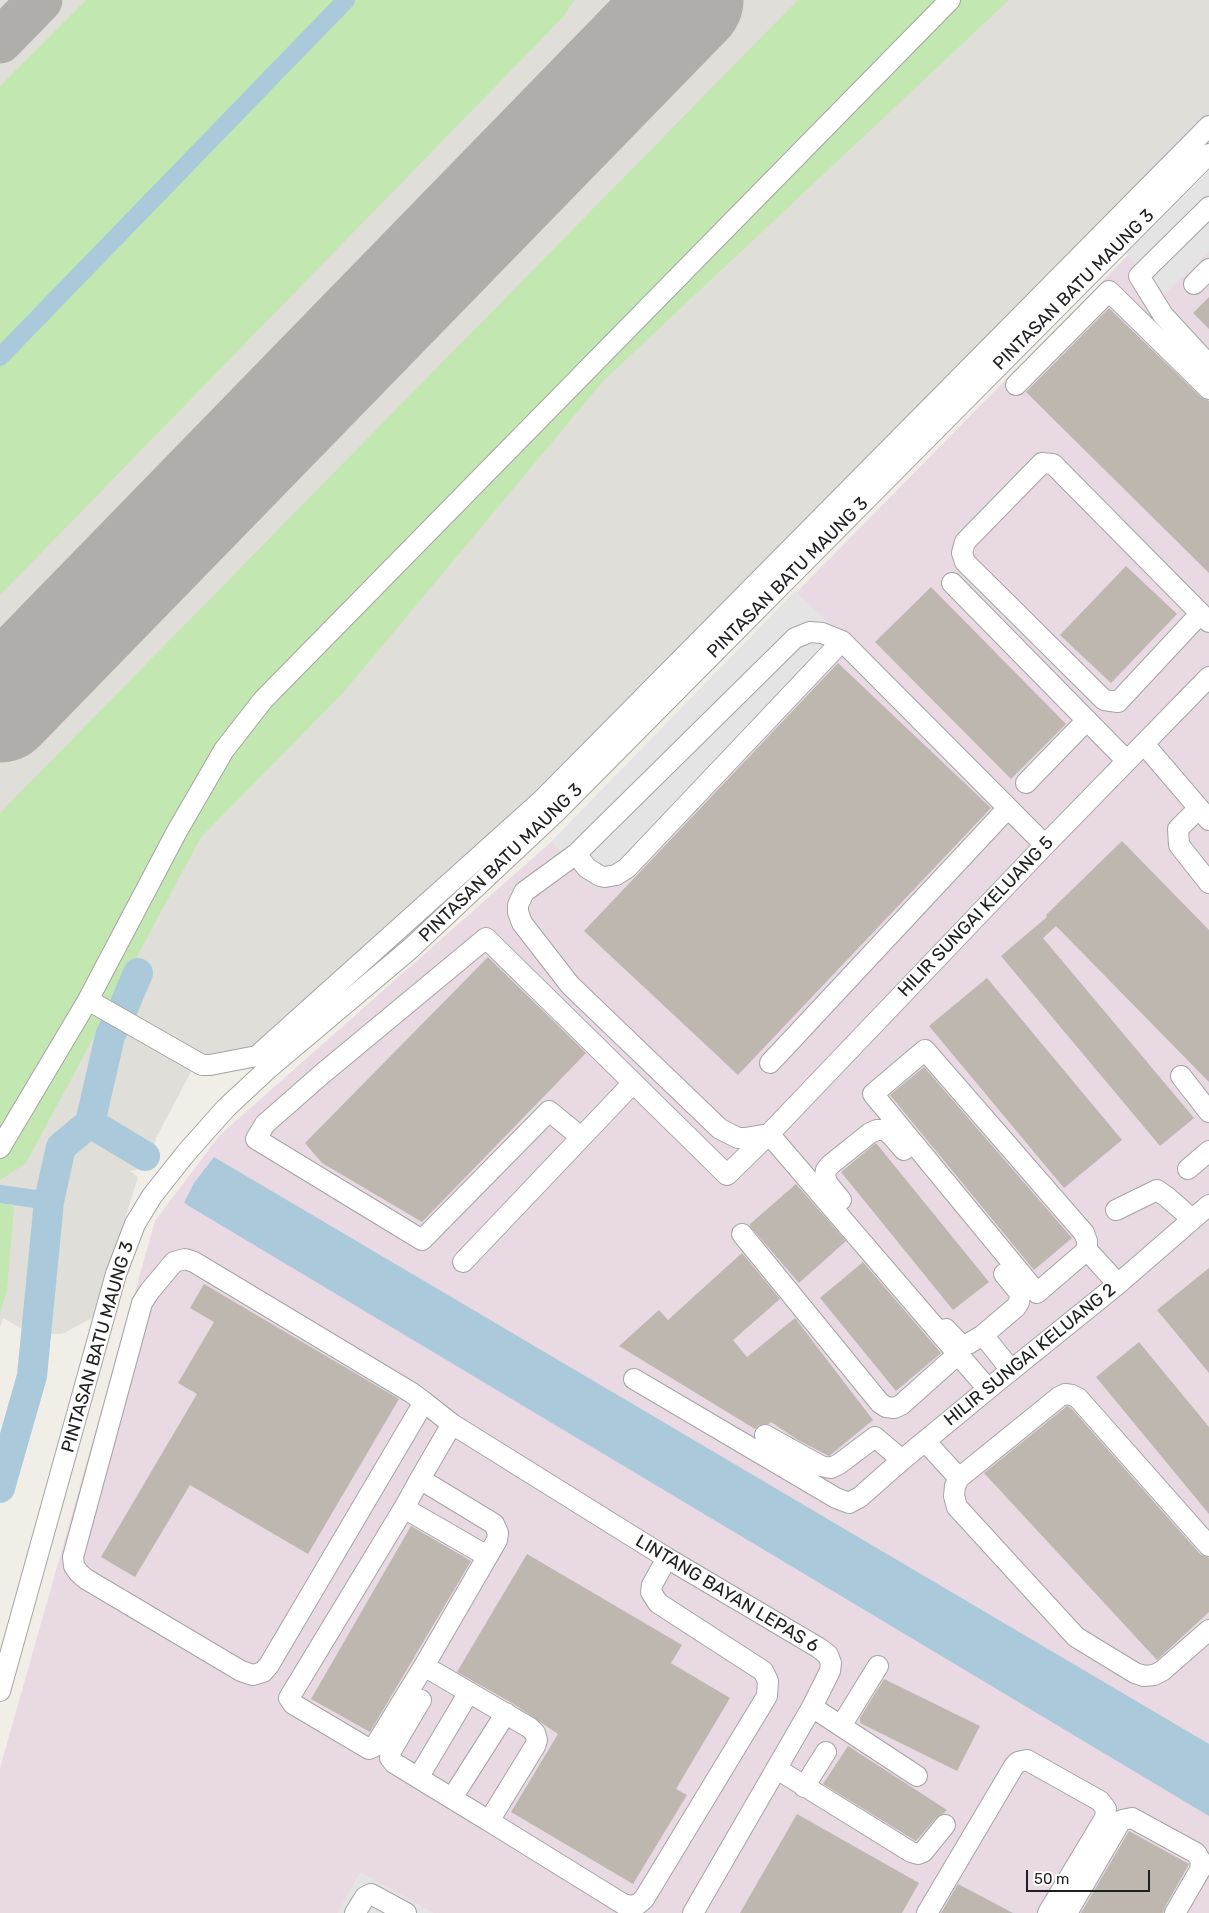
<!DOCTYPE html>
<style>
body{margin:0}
#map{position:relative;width:1209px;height:1913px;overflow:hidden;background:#f0eee7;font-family:Rubik,sans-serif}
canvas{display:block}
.scale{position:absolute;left:1026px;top:1870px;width:124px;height:22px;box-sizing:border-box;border:2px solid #202020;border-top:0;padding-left:6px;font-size:15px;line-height:18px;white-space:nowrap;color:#202020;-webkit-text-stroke:4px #fff;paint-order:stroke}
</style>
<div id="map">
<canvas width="1209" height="1913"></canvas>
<div class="scale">50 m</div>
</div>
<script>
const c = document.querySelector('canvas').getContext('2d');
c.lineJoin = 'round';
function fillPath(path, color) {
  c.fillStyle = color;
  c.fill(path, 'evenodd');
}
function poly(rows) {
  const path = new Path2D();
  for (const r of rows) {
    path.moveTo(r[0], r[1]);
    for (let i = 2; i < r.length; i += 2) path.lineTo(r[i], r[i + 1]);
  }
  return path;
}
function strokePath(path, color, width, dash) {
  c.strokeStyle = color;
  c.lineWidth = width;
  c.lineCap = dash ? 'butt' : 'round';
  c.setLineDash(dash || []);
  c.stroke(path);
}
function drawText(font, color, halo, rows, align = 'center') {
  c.font = font + ' Rubik,sans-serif';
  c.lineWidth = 4;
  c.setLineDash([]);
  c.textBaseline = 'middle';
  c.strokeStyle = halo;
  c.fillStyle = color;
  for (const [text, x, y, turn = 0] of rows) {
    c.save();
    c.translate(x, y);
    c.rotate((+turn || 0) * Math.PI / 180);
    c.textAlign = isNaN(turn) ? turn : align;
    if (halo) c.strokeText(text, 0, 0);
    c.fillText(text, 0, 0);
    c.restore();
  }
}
fillPath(poly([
 [1209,173,1209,1913,0,1913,0,1768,155,1221,220,1135,551,842]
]), '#e9d9e3');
fillPath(poly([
 [0,0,1209,0,1209,139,547,809,401,941,259,1061,193,1068,156,1138,148,1167,130,1171,138,1177,98,1306,92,1318,62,1334,31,1334,3,1318,0,1327]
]), '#dfded8');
fillPath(poly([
 [86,0,574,0,564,16,0,595,0,86],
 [798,0,1009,0,604,380,341,695,201,837,26,1163,0,1180,0,813],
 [0,1200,14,1207,7,1289,0,1314]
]), '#c3e7b0');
fillPath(poly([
 [1209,171,1209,252,1165,294,1124,252],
 [795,591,843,637,599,889,551,842],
 [360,1872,434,1913,337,1913]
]), '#e4e4e4');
fillPath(poly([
 [214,1157,1209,1744,1209,1816,184,1203,194,1183]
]), '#aac9db');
strokePath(poly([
 [0,357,346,0],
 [0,1194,49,1201]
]), '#aac9db', 18);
strokePath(poly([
 [122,1011,138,973],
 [90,1123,145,1156],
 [0,1488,32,1376,49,1201,61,1147,90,1123,110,1036,116,1024]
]), '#aac9db', 30);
strokePath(poly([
 [0,41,40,0],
 [601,89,633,39,652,0]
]), '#afaeaa', 45);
strokePath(poly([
 [0,707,688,0]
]), '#afaeaa', 111);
fillPath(poly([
 [1209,297,1209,329,1193,313],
 [1109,308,1201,397,1209,401,1209,573,1026,392],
 [1126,566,1177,614,1111,683,1060,635],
 [931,587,1066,724,1011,779,875,642],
 [838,663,991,808,738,1075,584,931],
 [1122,841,1209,930,1209,1082,1056,926,1043,938,1194,1118,1160,1146,1001,956,1047,917,1046,915],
 [488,957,586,1053,422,1222,322,1163,305,1143],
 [987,978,1122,1140,1064,1188,929,1026],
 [924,1067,1072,1238,1034,1270,890,1095],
 [876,1143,989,1282,953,1310,841,1172],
 [796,1184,846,1241,799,1283,750,1226,750,1224],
 [742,1253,780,1299,733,1340,747,1357,795,1318,873,1420,829,1456,798,1440,771,1422,769,1424,759,1425,755,1429,619,1346,659,1310,668,1320],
 [863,1262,941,1353,896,1391,820,1298],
 [1209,1268,1209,1373,1157,1310],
 [204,1284,399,1399,308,1554,190,1485,135,1577,101,1557,197,1394,178,1383,214,1322,190,1308],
 [1139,1342,1209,1427,1209,1514,1096,1377],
 [1067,1406,1071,1408,1200,1554,1209,1558,1209,1612,1157,1660,984,1473],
 [411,1526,471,1561,370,1732,311,1699],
 [527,1554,682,1645,671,1663,730,1698,676,1789,687,1795,633,1884,511,1812,558,1734,512,1703,457,1672],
 [884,1679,980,1726,957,1771,860,1723,860,1718],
 [848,1746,947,1810,944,1813,936,1818,916,1841,823,1784],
 [797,1814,919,1883,902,1913,740,1913],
 [1129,1831,1189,1864,1165,1907,1163,1913,1081,1913],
 [958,1884,1013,1913,941,1913]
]), '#bdb7b0');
const minor = poly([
 [1209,207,1139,276,1163,315,1209,365],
 [1194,284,1209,269],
 [1016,385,1109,291,1209,389],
 [952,583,1127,761],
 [1200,614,1118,702,1104,700,965,562,962,553,965,542,1042,463,1053,464,1209,622],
 [1144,744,1209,820],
 [1026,783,1087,720],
 [1199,808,1178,829,1179,845,1209,883],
 [576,854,587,868,600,876,605,877,616,875,627,868,842,641],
 [88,1000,202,1065,210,1065,257,1056,541,801,1209,126],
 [770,1063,1008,808],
 [1181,1076,1209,1112],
 [581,1137,549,1111,422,1240,256,1139,265,1124,322,1074,486,938,727,1175,769,1134,1045,845,1209,677],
 [0,1148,88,1000,176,833,224,750,263,700,950,0],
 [1188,1169,1209,1151],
 [841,1200,828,1184,825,1177,826,1170,830,1165,870,1133,877,1130,885,1130,891,1135,904,1150],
 [1116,1210,1157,1190,1167,1197,1192,1219],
 [742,1234,880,1403,886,1407,894,1408,901,1405,957,1355],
 [1087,1250,1037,1293,873,1094,925,1050,1084,1233,1087,1241,1087,1250,1118,1284],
 [463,1262,633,1083],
 [1004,1274,1018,1291,1020,1296,1019,1302,1016,1307,983,1335,1011,1370],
 [946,1329,960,1344,968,1344,983,1335],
 [634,1379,836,1498,849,1503,860,1497,902,1460,988,1389,1118,1284,1209,1205],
 [988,1389,769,1134,745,1138,738,1138,720,1129,570,985,522,923,518,912,518,905,524,892,576,854,795,638,810,632,822,633,842,641,1045,845],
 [424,1402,269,1665,263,1672,253,1675,241,1671,86,1579,79,1573,74,1566,73,1557,142,1303,149,1292,174,1262,185,1259,194,1262,412,1393,424,1402,452,1424,667,1558,819,1648,828,1655,831,1663,830,1671,812,1707,693,1913],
 [765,1435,821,1466,831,1468,839,1464,875,1437,902,1460],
 [925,1441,959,1478,955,1486,954,1496,957,1507,1076,1637,1135,1673,1144,1676,1154,1675,1162,1671,1209,1630],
 [959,1478,1059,1397,1065,1394,1072,1395,1078,1398,1209,1546],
 [420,1479,494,1524,498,1533,497,1540,424,1666,375,1746,369,1749,293,1704,289,1698,404,1508,420,1479,452,1424],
 [404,1508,487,1556],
 [0,1691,116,1274,135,1224,152,1196,186,1153,226,1108,270,1067,410,949,556,812,1209,154],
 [421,1700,391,1751,390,1758,394,1763,489,1821,535,1746,537,1740,535,1733,530,1728,424,1666],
 [812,1707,917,1776],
 [841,1726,878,1666],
 [777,1769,911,1852,918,1854,923,1852,945,1825],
 [418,1778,469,1692],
 [804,1787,826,1752],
 [452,1798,506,1713],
 [489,1821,623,1904,631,1906,638,1904,644,1899,767,1696,768,1681,763,1671,658,1603,651,1592,652,1585,667,1558],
 [355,1913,365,1897,371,1894,406,1913],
 [927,1913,1014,1766,1018,1762,1027,1760,1100,1801,1106,1809,1105,1818,1048,1913],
 [1067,1913,1119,1824,1122,1820,1132,1818,1196,1853,1201,1861,1200,1870,1175,1913]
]);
strokePath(minor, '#a4a4a4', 22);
strokePath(minor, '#fff', 20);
drawText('18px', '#202020', '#fff', [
 ["PINTASAN BATU MAUNG 3",1074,290,-45],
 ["PINTASAN BATU MAUNG 3",788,578,-45],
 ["PINTASAN BATU MAUNG 3",501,863,-44],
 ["HILIR SUNGAI KELUANG 5",976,917,-46],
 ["PINTASAN BATU MAUNG 3",98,1347,-74],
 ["HILIR SUNGAI KELUANG 2",1030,1355,-39],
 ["LINTANG BAYAN LEPAS 6",727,1594,31]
]);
</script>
